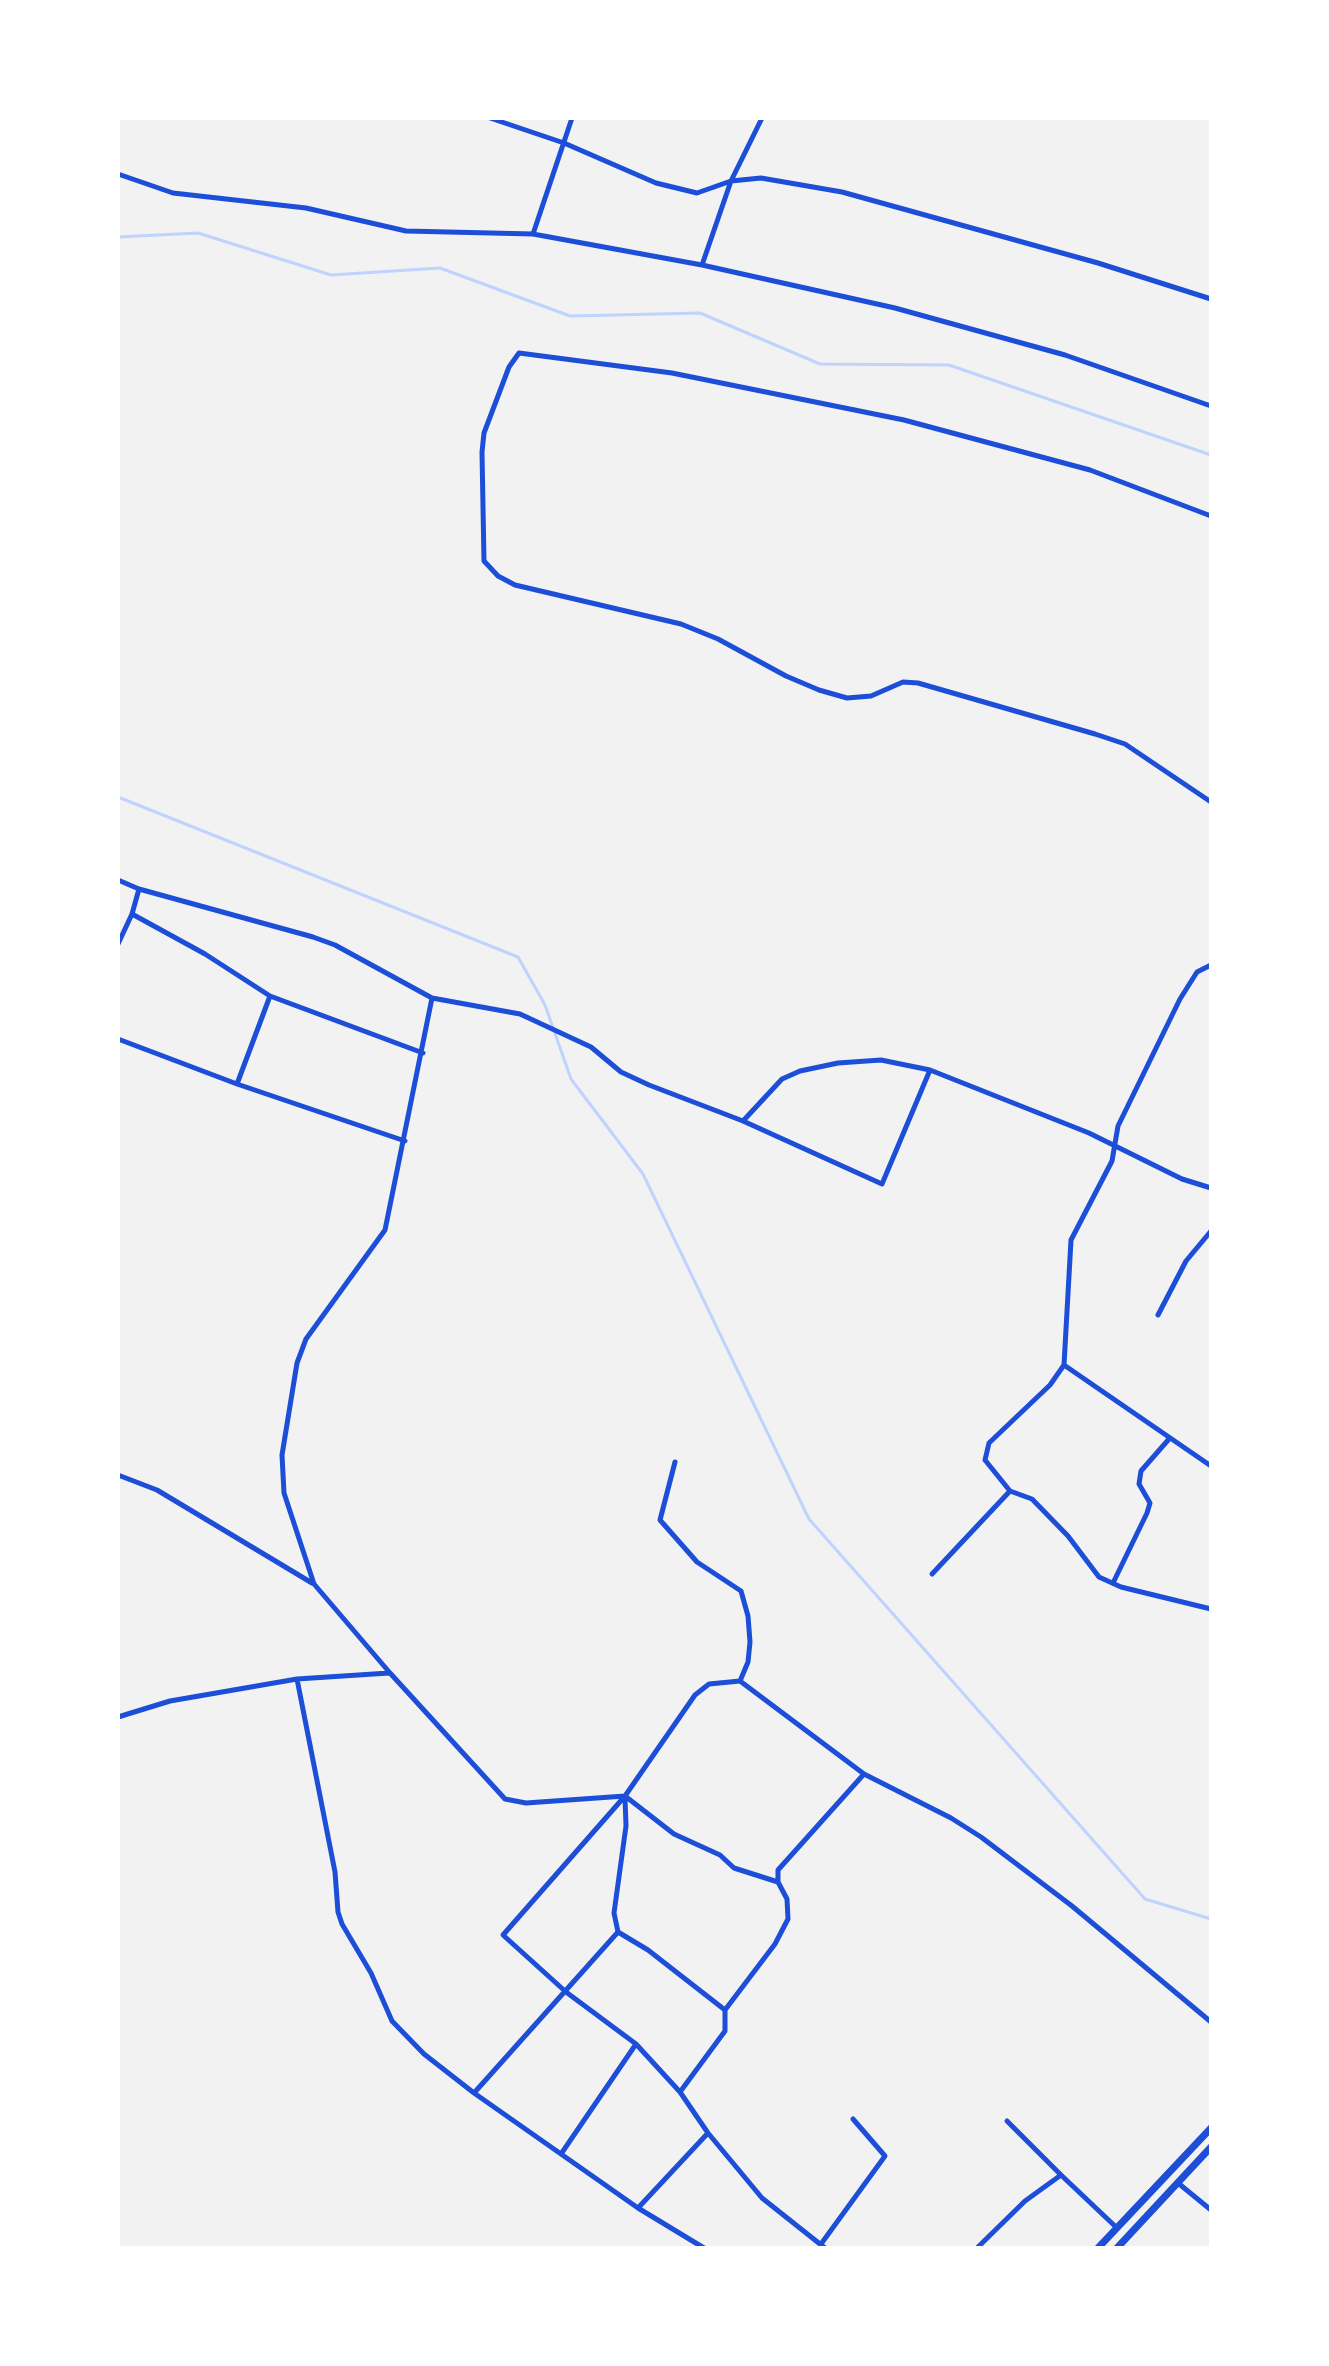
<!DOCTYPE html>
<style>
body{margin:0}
#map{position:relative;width:1329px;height:2366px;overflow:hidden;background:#f2f2f2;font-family:Figtree,sans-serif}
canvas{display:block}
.frame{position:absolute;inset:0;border:120px solid #fff;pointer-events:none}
</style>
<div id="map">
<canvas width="1329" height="2366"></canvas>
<div class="frame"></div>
</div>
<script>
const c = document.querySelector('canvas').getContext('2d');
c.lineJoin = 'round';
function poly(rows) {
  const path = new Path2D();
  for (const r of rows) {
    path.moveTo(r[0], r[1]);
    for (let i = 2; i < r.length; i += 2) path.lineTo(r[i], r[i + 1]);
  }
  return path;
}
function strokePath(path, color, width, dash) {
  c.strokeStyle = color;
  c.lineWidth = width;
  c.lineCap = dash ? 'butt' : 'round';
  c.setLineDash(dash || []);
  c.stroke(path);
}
strokePath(poly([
 [118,237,198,233,331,275,440,268,570,316,700,313,820,364,949,365,1211,455],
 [118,797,518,957,545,1005,571,1079,643,1174,809,1519,1145,1899,1211,1919]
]), '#bfd3fe', 3);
strokePath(poly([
 [490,118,564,143,656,183,697,193,731,181,761,178,842,192,1098,263,1211,299],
 [118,174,173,193,306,208,406,231,533,234,702,265,895,308,1065,355,1211,406],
 [533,234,572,118],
 [702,265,731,181,762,118],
 [1211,516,1090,470,904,420,672,373,519,353,509,367,484,433,482,452,484,561,498,576,515,585,681,624,718,639,786,676,819,690,847,698,871,696,903,682,918,683,1095,734,1125,744,1211,802],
 [118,880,139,889,313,937,335,945,432,998,520,1014,591,1047,621,1072,649,1085,743,1121,882,1184,930,1070],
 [132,914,205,954,270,996,423,1053],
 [118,944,132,914,139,889],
 [1211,965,1197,972,1180,999,1118,1126,1112,1161,1071,1240,1064,1365,1050,1385,989,1443,985,1460,1010,1491,1032,1499,1068,1536,1099,1577,1121,1587,1211,1609],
 [432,998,385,1230,306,1339,297,1363,282,1455,284,1493,314,1584,390,1673,505,1799,526,1803,625,1796,674,1834,720,1855,734,1868,778,1882],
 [118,1039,237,1084,405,1141],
 [237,1084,270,996],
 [743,1121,782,1079,800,1071,838,1063,881,1060,930,1070,1089,1133,1182,1179,1211,1188],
 [1158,1315,1186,1261,1211,1231],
 [1064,1365,1211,1466],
 [675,1462,660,1520,697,1562,741,1591,748,1616,750,1642,748,1662,740,1681],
 [118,1475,157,1490,312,1583],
 [932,1574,1010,1491],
 [1113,1583,1147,1513,1150,1503,1139,1484,1141,1471,1169,1439],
 [297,1679,335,1872,338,1912,342,1924,371,1973,392,2021,424,2054,474,2093,638,2208,704,2248],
 [118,1717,170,1701,297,1679,389,1673],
 [618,1932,648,1950,725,2010,775,1944,788,1919,787,1899,778,1882,778,1870,864,1774],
 [618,1932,614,1913,626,1826,625,1798],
 [680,2092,725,2031,725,2010],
 [474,2093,618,1932],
 [1007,2121,1061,2175],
 [561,2154,636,2044],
 [1178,2183,1211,2210],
 [638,2208,708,2133],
 [821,2244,885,2156,853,2119],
 [825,2248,762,2198,708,2133,680,2092,636,2044,566,1992,503,1935,625,1796,695,1695,709,1684,740,1681,864,1774,951,1818,981,1837,1072,1906,1211,2022],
 [977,2248,1025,2201,1061,2175,1117,2228]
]), '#1d4ed8', 5);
strokePath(poly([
 [1098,2248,1211,2128],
 [1117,2248,1211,2147]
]), '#1d4ed8', 7);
</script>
